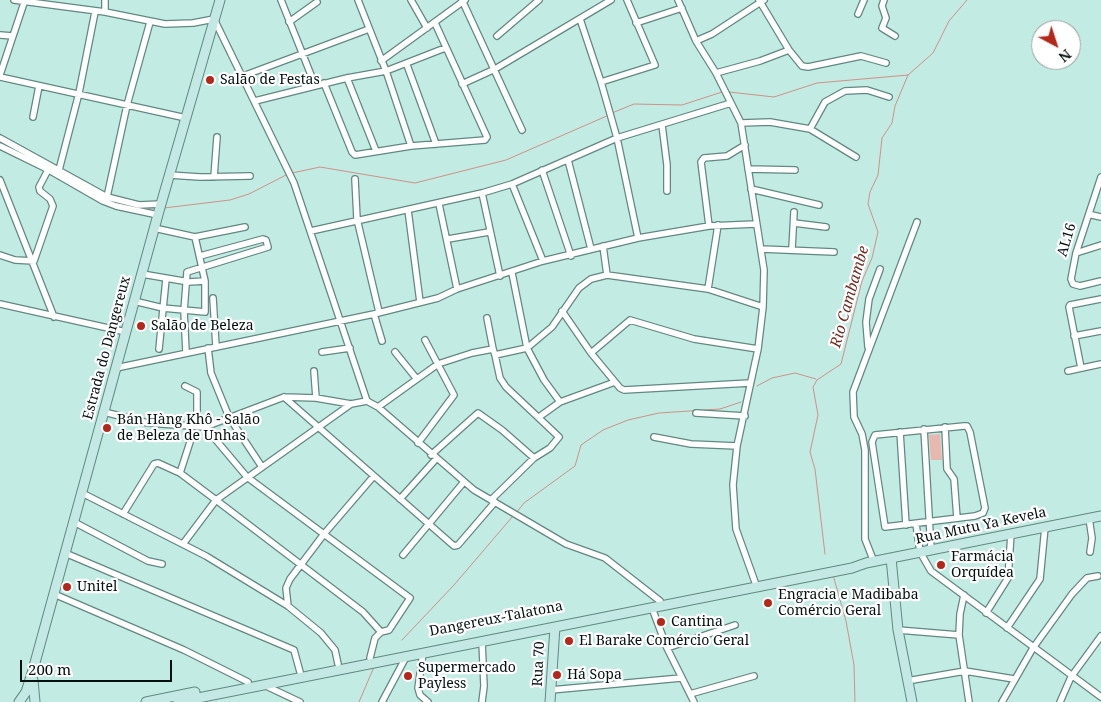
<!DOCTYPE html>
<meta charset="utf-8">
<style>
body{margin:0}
#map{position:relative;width:1101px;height:702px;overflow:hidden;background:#c1ebe3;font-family:"Noto Serif",serif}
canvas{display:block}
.north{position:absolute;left:1031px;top:20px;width:50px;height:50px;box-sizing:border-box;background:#fff;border:1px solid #9aa09f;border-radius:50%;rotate:140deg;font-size:14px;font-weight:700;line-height:20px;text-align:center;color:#03110f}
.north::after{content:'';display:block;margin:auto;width:18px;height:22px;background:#b5271a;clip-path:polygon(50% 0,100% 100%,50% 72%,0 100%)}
.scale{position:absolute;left:20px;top:660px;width:152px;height:22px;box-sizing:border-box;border:2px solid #03110f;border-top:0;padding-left:6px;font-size:15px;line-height:18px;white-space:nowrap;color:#03110f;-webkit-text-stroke:4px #fff;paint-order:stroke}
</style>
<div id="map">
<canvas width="1101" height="702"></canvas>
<div class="north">N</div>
<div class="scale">200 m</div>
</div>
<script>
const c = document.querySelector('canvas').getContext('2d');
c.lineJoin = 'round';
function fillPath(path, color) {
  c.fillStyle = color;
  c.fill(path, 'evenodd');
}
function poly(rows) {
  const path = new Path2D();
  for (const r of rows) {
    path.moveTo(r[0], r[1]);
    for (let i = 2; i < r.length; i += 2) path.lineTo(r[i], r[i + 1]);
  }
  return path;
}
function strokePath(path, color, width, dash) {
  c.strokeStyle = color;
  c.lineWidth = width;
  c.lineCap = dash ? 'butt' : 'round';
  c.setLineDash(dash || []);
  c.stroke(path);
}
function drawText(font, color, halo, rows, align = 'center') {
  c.font = font + ' "Noto Serif",serif';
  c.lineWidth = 4.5;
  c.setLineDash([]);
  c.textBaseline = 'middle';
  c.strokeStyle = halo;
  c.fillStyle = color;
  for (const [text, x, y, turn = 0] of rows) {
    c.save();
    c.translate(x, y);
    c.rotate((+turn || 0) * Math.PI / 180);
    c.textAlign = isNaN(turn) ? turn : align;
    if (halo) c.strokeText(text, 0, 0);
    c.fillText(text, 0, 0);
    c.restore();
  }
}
fillPath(poly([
 [940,434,942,460,931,460,929,435]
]), '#e8b8b0');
strokePath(poly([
 [729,92,774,97,817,83,908,75],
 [612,113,634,104,682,105,722,92],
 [292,173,320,167,415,183,506,160,609,115],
 [112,201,135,207],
 [144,208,155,208],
 [164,208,230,200,249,194,288,174],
 [757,386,772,378,795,373,816,379],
 [516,513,524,503,575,466,581,445,603,430,628,420,659,413,720,409,741,402],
 [825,554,815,469,810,452,818,415,813,387,817,380,841,364,862,281,872,258,878,232,868,204,870,192,878,175,882,138,892,123,895,106,908,75,933,53,949,21,967,0],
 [833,575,846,621,854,665,855,702],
 [402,640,454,585,513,516],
 [359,702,374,667]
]), '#cf9186', 1);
const street = poly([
 [14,0,105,12,165,24,193,23,214,19,294,183,367,401],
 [281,0,315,85],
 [358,0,386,71,411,146],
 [411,0,427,28],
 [462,0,522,130],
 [678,0,696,41,716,73,741,123,764,270,763,307,758,349,737,446,733,485,736,529,755,582],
 [759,0,789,50,802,66,808,67,861,56,886,63],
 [884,0,882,6,886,18,882,28,895,36],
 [105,12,105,0],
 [858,14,864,0],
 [580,19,601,82,617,138,638,238],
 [289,22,317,2],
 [636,23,682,8],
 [0,35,13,36],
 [497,36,539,0],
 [696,41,712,34,764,0],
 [381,61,465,0],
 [407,65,436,144],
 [716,73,760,61,789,50],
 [0,75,25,0],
 [243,76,369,29],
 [0,77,186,118],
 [347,78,376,151],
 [601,82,655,65,627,0],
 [324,83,352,152,355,155,411,146,485,140,487,137,435,23],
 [462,84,495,69,611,0],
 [255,101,347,78,386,71,445,48],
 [33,117,39,86],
 [741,123,770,122,810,129,856,157],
 [662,125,667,165,667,191],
 [810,129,825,102,845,91,867,90,889,97],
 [0,138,107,197,139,205,161,204],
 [0,146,49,170,103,201,116,206,158,215],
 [568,160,591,249],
 [748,169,795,170],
 [59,170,79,93,95,12],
 [542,170,571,256],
 [169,175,200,177,250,176],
 [214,177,217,137],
 [1101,177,1076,253,1071,279,1073,284,1080,286,1101,281],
 [355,179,357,219,379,312],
 [0,180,54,317],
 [512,184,543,261],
 [751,189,819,205],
 [482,193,500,276],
 [107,197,127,105,150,22],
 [439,204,457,289],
 [408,210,420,302],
 [1092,215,1101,217],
 [794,223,826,227],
 [709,226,701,162,704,158,727,156,745,145],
 [154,228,195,237,245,227],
 [311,231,482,193,512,184,617,138,731,103],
 [448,239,489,232],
 [603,246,607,275],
 [761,249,834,252],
 [792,249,794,212],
 [1076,253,1101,245],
 [0,255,15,260,34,261,53,206,50,199,40,191,39,187,48,170],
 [512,273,527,348,544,380,560,402,615,382],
 [142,274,189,282,205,281],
 [708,289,718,225],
 [213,298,216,347],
 [134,301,163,308,205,312,205,281,195,237],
 [0,304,126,332],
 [562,311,591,353,620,388,624,390,750,383],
 [374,314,382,341],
 [487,318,493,349],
 [1074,336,1101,331],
 [868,347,866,322,869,299,880,269],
 [208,348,211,373,229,417,262,467],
 [159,349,166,279],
 [186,352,184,311,187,272,268,247,266,240,263,239,200,256],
 [322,352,350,348],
 [395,352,416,378],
 [591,353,630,320,694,339,758,349],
 [116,368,374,314,438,298,457,289,543,261,638,238,709,226,756,224],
 [1081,368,1069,307,1070,305,1101,299],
 [314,371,316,398],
 [1068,371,1101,364],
 [185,386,197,392,197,427],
 [284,397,454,546,458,545,495,502],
 [378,407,474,490,566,544,605,558,660,601],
 [104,412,148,423,205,427,284,397,316,398,351,404,367,401,378,407,438,364,472,353,493,349,495,355,527,348,552,327,579,288,591,279,607,275,708,289,763,307],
 [696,413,745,416],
 [539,417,560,402],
 [964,426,967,426,970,432,985,508,983,513,975,516,885,527,872,442,875,435,964,426],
 [205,427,247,477,410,598,389,630,381,632,375,638,370,658],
 [945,427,947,469,954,479,957,518],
 [924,429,931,550],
 [900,432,906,525],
 [654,437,691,444,737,446],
 [418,443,454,395,425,340],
 [431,455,478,413,502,430,534,458],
 [180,473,190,442],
 [82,493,206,556,288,606,321,633,335,650,338,664],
 [400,499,436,459],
 [491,500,534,458,550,448,559,437,506,387,500,378,495,355],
 [123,514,154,464,158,463,180,473,216,500,363,612,381,632],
 [1089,518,1092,538,1090,552],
 [74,522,148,561,162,564],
 [916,524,920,552,931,571,1101,697],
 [183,544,216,500,351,404],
 [65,553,294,650,300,672],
 [403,555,463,483],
 [874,562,865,539,865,450,862,434,854,417,853,392,917,222],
 [54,594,184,650,248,682],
 [964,595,960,614,959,635,969,702],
 [288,606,286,588,290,579,324,534,373,477],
 [652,608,667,648,694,702],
 [986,613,1008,578,1011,534],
 [1007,628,1040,579,1045,527],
 [898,630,959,635],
 [482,642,484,686,482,702],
 [667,648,735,625],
 [423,653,418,688,420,695,428,702],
 [907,681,965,671,1014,679],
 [264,685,300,702],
 [551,690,681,678],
 [690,694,754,676],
 [382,702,406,657],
 [1002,702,1033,648,1072,594,1087,578,1098,576],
 [1060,702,1071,677,1101,636]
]);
const secondary = poly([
 [891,558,898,630,912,702],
 [33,680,35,702],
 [19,702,26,692,33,670,159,211,220,0],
 [146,702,195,692],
 [178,702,852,568,866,563,1101,516],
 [550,702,555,627]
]);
strokePath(street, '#618881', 8);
strokePath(secondary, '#618881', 11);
strokePath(street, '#fff', 5.5);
strokePath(secondary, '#c4e8e4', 9);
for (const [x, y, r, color] of [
 [210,80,5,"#b5271a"],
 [141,326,5,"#b5271a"],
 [107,428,5,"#b5271a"],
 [941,565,5,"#b5271a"],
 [67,587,5,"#b5271a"],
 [768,603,5,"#b5271a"],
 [661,622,5,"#b5271a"],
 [569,641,5,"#b5271a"],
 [557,675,5,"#b5271a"],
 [408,676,5,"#b5271a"]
]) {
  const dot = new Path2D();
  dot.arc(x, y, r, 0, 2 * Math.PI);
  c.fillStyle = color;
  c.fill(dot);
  strokePath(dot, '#fff', 2);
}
drawText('14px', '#03110f', '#fff', [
 ["Salão de Festas",220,80],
 ["Salão de Beleza",151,326],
 ["Bán Hàng Khô - Salão",117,420],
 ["de Beleza de Unhas",117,436],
 ["Farmácia",951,557],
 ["Orquídea",951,573],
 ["Unitel",77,587],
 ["Engracia e Madibaba",778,595],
 ["Comércio Geral",778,611],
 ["Cantina",671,622],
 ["El Barake Comércio Geral",579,641],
 ["Supermercado",418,668],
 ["Payless",418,684],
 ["Há Sopa",567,675]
], 'left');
drawText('14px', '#03110f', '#fff', [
 ["AL16",1067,240,-74],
 ["Estrada do Dangereux",107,348,-75],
 ["Rua Mutu Ya Kevela",981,526,-12],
 ["Dangereux-Talatona",496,619,-11],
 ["Rua 70",539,664,-87]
]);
drawText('italic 15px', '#762b21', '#fff', [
 ["Rio Cambambe",850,297,-74]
]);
</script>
